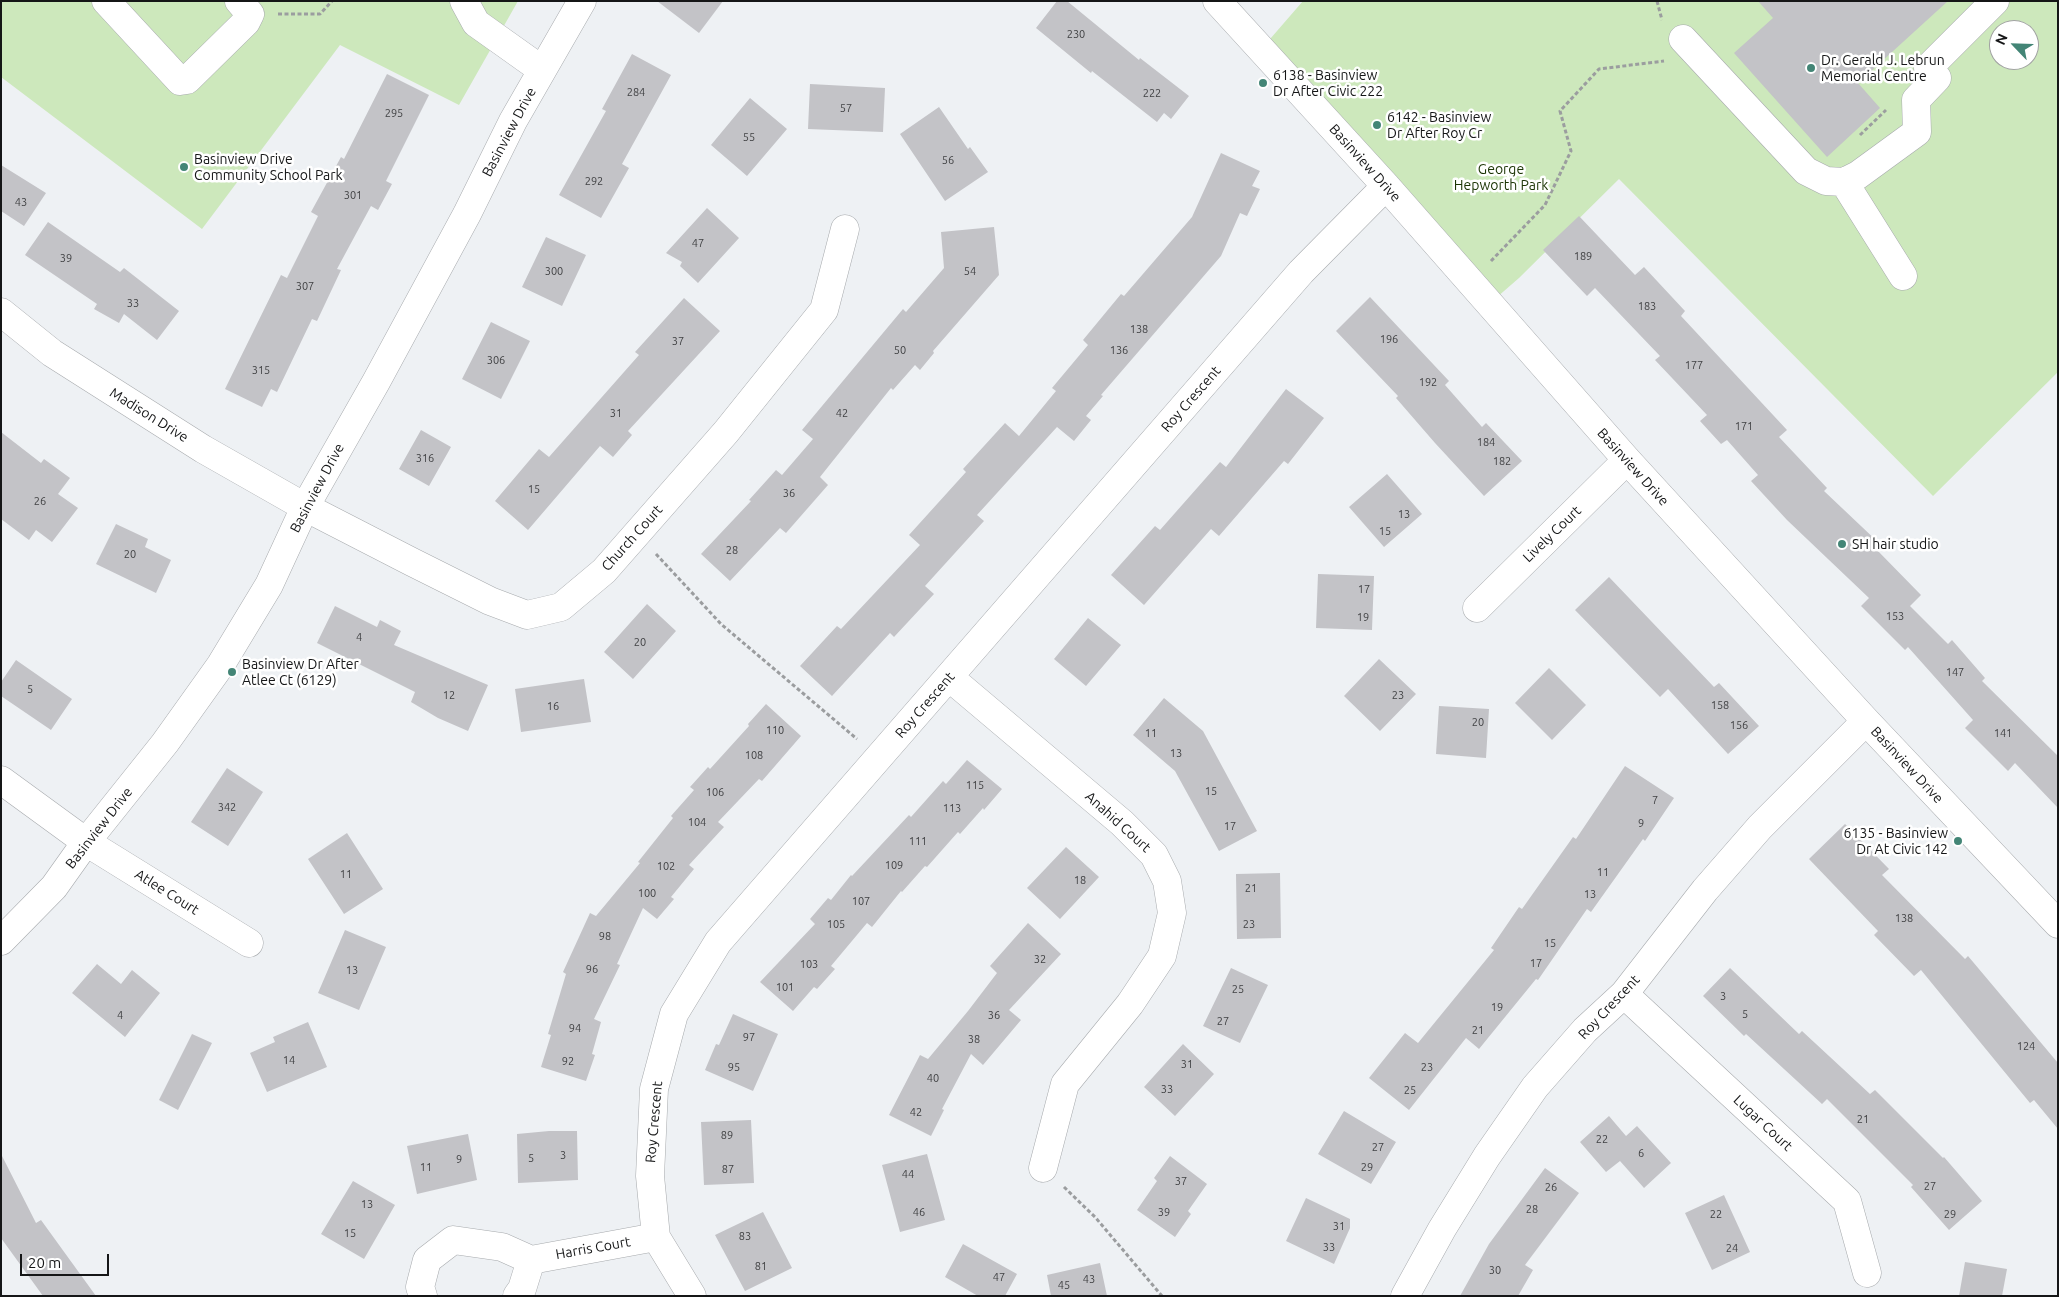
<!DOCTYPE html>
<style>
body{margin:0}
#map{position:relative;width:2059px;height:1297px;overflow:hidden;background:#eef1f4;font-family:Ubuntu,sans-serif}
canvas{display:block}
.frame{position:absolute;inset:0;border:2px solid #151617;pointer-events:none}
.north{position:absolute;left:1989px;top:20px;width:50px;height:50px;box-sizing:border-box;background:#fff;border:1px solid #a1a2a2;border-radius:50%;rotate:294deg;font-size:14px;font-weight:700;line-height:20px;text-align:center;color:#151617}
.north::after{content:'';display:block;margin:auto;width:18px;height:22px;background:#438576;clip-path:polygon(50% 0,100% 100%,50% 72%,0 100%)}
.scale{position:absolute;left:20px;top:1254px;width:89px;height:22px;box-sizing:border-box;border:2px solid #151617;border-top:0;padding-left:6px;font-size:15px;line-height:18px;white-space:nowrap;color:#151617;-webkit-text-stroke:4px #fff;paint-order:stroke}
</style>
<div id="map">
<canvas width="2059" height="1297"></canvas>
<div class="frame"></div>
<div class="north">N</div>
<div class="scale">20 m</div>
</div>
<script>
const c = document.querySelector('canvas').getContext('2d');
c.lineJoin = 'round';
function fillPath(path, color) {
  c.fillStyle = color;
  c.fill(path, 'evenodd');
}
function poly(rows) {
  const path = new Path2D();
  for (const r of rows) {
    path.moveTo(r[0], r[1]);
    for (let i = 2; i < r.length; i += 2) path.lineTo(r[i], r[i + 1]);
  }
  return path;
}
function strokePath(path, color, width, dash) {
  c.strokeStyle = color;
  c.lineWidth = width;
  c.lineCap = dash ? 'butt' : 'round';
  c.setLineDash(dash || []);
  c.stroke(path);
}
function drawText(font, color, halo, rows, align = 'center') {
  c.font = font + ' Ubuntu,sans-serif';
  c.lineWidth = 5;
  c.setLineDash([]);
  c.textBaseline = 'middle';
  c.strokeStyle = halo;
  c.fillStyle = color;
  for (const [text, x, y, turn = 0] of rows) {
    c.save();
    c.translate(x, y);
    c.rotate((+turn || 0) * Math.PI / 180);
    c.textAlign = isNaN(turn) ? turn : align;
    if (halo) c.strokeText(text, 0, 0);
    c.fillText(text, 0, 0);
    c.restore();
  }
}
fillPath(poly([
 [1,1,518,1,459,105,340,45,202,229,1,77],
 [1303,1,2058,1,2058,372,1933,496,1619,179,1519,278,1496,298,1264,46],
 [1999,30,2029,30,2029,60,1999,60]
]), '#cde8bc');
fillPath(poly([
 [657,1,723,1,699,33],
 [1057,1,1067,1,1139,60,1140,58,1189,96,1171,119,1164,113,1157,122,1092,71,1091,73,1036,28],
 [1758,1,1948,1,1858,83,1880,108,1827,157,1734,53,1773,18],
 [632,54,671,75,622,164,629,168,601,218,559,195,606,111,602,109],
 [387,74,429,95,386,181,392,184,378,210,371,206,337,269,341,270,317,321,312,319,277,392,271,389,262,407,225,389,281,275,287,278,318,216,311,212,341,157,344,159],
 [810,84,885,88,883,132,808,129],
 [750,98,787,129,747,176,711,145],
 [939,107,968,149,970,147,988,172,945,201,900,134],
 [1221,153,1260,171,1252,186,1260,189,1247,216,1240,213,1221,256,1101,395,1103,396,1086,416,1091,420,1074,441,1057,427,977,515,984,521,925,586,934,594,894,637,890,633,832,696,800,666,837,626,841,629,920,545,909,535,966,472,963,469,1005,423,1019,436,1056,391,1052,388,1088,345,1083,340,1121,294,1124,296,1192,217],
 [1,165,46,193,24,226,1,211],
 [707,208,739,238,698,283,680,266,682,262,666,253],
 [1579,216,1635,275,1644,267,1685,311,1681,316,1787,430,1779,437,1827,488,1824,491,1880,544,1876,549,1921,595,1910,606,1948,644,1952,640,1985,678,1982,681,2058,756,2058,808,2015,763,2008,771,1965,728,1973,720,1908,647,1905,650,1861,606,1869,598,1787,520,1751,481,1758,475,1727,440,1721,444,1700,421,1707,415,1655,360,1660,356,1595,288,1587,296,1543,250],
 [48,222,120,272,124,268,179,311,157,340,124,314,119,323,94,309,97,304,25,255],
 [994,227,999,275,933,351,934,353,920,370,915,365,893,390,891,388,820,477,828,485,786,533,780,528,730,581,701,554,751,501,749,500,776,470,782,475,813,439,802,430,903,309,906,312,944,268,941,232],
 [546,237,586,255,562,306,522,287],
 [1370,297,1449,381,1445,385,1482,427,1486,423,1522,461,1484,496,1435,443,1396,398,1398,396,1336,331],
 [684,298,720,331,628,431,632,435,613,457,600,446,528,530,495,501,539,449,549,457,639,355,635,352],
 [491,322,530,341,501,399,462,379],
 [1286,389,1324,418,1288,464,1284,461,1219,536,1211,529,1144,605,1111,575,1155,526,1160,530,1220,462,1226,467],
 [421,430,451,447,429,486,399,469],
 [1,432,41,463,44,459,70,478,58,494,78,508,52,542,36,530,29,540,1,519],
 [1387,474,1422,514,1384,547,1349,507],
 [116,524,148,539,145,547,171,560,156,593,96,564],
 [1318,574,1374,576,1372,630,1316,628],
 [1609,577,1714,687,1719,683,1759,726,1728,754,1668,689,1660,697,1575,610],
 [647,604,676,631,633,679,604,652],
 [335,606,377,627,380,620,401,631,394,645,488,685,468,731,438,718,411,702,415,692,317,643],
 [1088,618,1121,645,1086,686,1054,659],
 [1379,659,1416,694,1380,731,1344,696],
 [16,660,72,699,51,730,1,696,1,682],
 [1549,668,1586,705,1552,740,1515,703],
 [584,679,591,722,521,732,515,689],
 [1164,698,1203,731,1257,831,1219,851,1175,771,1133,735],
 [766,704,801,736,762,781,759,779,718,822,724,827,689,865,694,869,671,897,674,899,657,919,643,908,617,964,620,965,594,1019,601,1022,592,1054,595,1055,586,1081,541,1067,551,1035,548,1034,566,974,563,972,590,913,596,916,640,863,638,862,673,818,671,816,694,790,690,787,708,767,710,769,749,726,748,724],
 [1439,706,1489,709,1486,758,1436,754],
 [967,760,1002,789,984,810,983,808,960,834,958,832,927,867,925,866,902,892,901,891,872,927,867,923,831,966,835,969,817,989,814,987,793,1011,760,982,815,924,810,919,828,898,831,900,851,875,852,876,909,815,911,817,943,781,946,784],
 [1625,766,1674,798,1645,841,1643,839,1591,912,1587,909,1538,980,1536,979,1479,1049,1466,1038,1409,1110,1369,1078,1405,1033,1418,1043,1494,950,1491,948,1519,907,1522,909,1573,837,1576,839],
 [227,768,263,792,228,846,191,822],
 [1845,824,1889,869,1882,875,1965,959,1968,956,2058,1063,2058,1129,2034,1100,2030,1103,1921,970,1914,976,1874,935,1878,931,1809,859],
 [347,833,383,889,344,914,308,859],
 [1066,847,1099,877,1060,919,1027,888],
 [1280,873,1281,938,1237,939,1236,874],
 [1028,923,1061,954,1009,1010,1021,1020,983,1065,971,1054,942,1109,944,1110,931,1136,889,1115,920,1055,928,1059,968,1011,997,973,990,966],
 [345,930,386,947,359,1010,318,993],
 [97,964,121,984,132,970,160,993,125,1037,72,993],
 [1231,968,1268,985,1240,1043,1203,1026],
 [1730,968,1799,1034,1802,1031,1870,1094,1875,1090,1943,1158,1944,1157,1982,1201,1949,1230,1911,1187,1913,1185,1827,1099,1822,1104,1746,1034,1744,1036,1703,996],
 [733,1014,778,1034,753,1091,705,1070,716,1044,719,1045],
 [308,1022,327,1067,267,1092,250,1053,275,1042,273,1037],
 [192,1034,212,1043,178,1110,159,1100],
 [1183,1044,1214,1074,1175,1116,1144,1087],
 [1344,1111,1396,1142,1371,1184,1318,1154],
 [1609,1116,1626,1136,1637,1126,1671,1163,1644,1188,1620,1161,1606,1172,1580,1142],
 [751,1120,754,1183,704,1185,701,1122],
 [549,1131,577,1131,578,1180,518,1183,517,1134],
 [468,1134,477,1180,417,1194,407,1146],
 [1,1154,36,1223,41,1220,96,1296,43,1296,1,1238],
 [927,1154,945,1220,900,1232,882,1165],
 [1170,1156,1207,1184,1188,1211,1191,1214,1175,1237,1137,1210,1157,1181,1154,1178],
 [1545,1168,1579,1193,1525,1265,1533,1270,1518,1296,1460,1296,1489,1244],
 [353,1181,395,1205,364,1259,321,1234],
 [1724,1195,1750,1252,1712,1270,1685,1213],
 [1306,1198,1350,1219,1350,1228,1334,1264,1286,1241],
 [763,1212,792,1268,745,1291,715,1235],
 [963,1244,1017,1274,1005,1296,978,1296,945,1277],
 [1965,1262,2007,1269,2002,1296,1959,1296],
 [1100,1263,1107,1296,1051,1296,1047,1275]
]), '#c3c3c7');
const minor = poly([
 [106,1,180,81,187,80,246,22,250,14,239,1],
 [464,1,476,23,542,70],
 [1217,1,1386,186,1627,460,1866,721,2058,924],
 [1683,39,1806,171,1826,181,1844,182,1858,175,1917,132,1916,100,1937,78],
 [1928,68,1995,1],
 [1844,182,1903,276],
 [1,312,52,353,203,449,305,507,412,562,490,601,527,615,561,607,604,571,726,432,824,310,845,229],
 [1477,608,1627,460],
 [949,677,1122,823,1154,855,1167,881,1172,913,1162,956,1130,1004,1065,1084,1043,1168],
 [1,780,86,842,249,943],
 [1,941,54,887,86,842,165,743,220,666,269,585,305,507,376,382,467,214,513,121,582,1],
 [1624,994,1847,1201,1867,1273],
 [423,1296,420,1287,427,1260,453,1240,502,1247,531,1260,656,1237],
 [517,1296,522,1289,531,1260],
 [692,1296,656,1237,650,1176,654,1089,674,1014,718,942,1301,272,1386,186],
 [1405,1296,1442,1229,1487,1156,1535,1087,1585,1030,1624,994,1705,890,1760,827,1866,721]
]);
strokePath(minor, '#a7aaad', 29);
strokePath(poly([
 [1657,1,1662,20],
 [278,14,320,14,332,1],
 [1860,135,1886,110],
 [1491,261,1545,205,1571,151,1560,111,1599,69,1664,61],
 [656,554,721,624,857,739],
 [1064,1187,1095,1217,1162,1296]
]), '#9b9d9f', 3, [4, 2.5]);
strokePath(minor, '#fff', 28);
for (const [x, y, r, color] of [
 [1811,68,5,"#438576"],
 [1263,83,5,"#438576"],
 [1377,125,5,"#438576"],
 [184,167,5,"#438576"],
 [1842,544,5,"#438576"],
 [232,672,5,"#438576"],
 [1958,841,5,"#438576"]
]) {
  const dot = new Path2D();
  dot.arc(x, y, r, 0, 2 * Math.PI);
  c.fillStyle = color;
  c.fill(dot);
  strokePath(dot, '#fff', 2);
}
drawText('11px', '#404143', null, [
 ["230",1076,34],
 ["284",636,92],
 ["222",1152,93],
 ["57",846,108],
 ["295",394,113],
 ["55",749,137],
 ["56",948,160],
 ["292",594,181],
 ["301",353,195],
 ["43",21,202],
 ["47",698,243],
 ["189",1583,256],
 ["39",66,258],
 ["300",554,271],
 ["54",970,271],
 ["307",305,286],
 ["33",133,303],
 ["183",1647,306],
 ["138",1139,329],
 ["196",1389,339],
 ["37",678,341],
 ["50",900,350],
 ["136",1119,350],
 ["306",496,360],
 ["177",1694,365],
 ["315",261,370],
 ["192",1428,382],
 ["31",616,413],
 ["42",842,413],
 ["171",1744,426],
 ["184",1486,442],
 ["316",425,458],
 ["182",1502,461],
 ["15",534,489],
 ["36",789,493],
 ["26",40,501],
 ["13",1404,514],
 ["15",1385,531],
 ["28",732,550],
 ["20",130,554],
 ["17",1364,589],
 ["153",1895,616],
 ["19",1363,617],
 ["4",359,637],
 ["20",640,642],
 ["147",1955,672],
 ["5",30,689],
 ["12",449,695],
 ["23",1398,695],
 ["158",1720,705],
 ["16",553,706],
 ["20",1478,722],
 ["156",1739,725],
 ["110",775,730],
 ["11",1151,733],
 ["141",2003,733],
 ["13",1176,753],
 ["108",754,755],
 ["115",975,785],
 ["15",1211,791],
 ["106",715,792],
 ["7",1655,800],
 ["342",227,807],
 ["113",952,808],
 ["104",697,822],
 ["9",1641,823],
 ["17",1230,826],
 ["111",918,841],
 ["109",894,865],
 ["102",666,866],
 ["11",1603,872],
 ["11",346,874],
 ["18",1080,880],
 ["21",1251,888],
 ["100",647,893],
 ["13",1590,894],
 ["107",861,901],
 ["138",1904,918],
 ["105",836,924],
 ["23",1249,924],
 ["98",605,936],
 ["15",1550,943],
 ["32",1040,959],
 ["17",1536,963],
 ["103",809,964],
 ["96",592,969],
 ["13",352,970],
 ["101",785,987],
 ["25",1238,989],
 ["3",1723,996],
 ["19",1497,1007],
 ["5",1745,1014],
 ["4",120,1015],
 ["36",994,1015],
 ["27",1223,1021],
 ["94",575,1028],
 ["21",1478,1030],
 ["97",749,1037],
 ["38",974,1039],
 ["124",2026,1046],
 ["14",289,1060],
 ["92",568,1061],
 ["31",1187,1064],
 ["95",734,1067],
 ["23",1427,1067],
 ["40",933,1078],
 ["33",1167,1089],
 ["25",1410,1090],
 ["42",916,1112],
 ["21",1863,1119],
 ["89",727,1135],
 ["22",1602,1139],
 ["27",1378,1147],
 ["6",1641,1153],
 ["3",563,1155],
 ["5",531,1158],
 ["9",459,1159],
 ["11",426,1167],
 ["29",1367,1167],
 ["87",728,1169],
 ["44",908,1174],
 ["37",1181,1181],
 ["27",1930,1186],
 ["26",1551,1187],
 ["13",367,1204],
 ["28",1532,1209],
 ["46",919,1212],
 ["39",1164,1212],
 ["22",1716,1214],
 ["29",1950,1214],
 ["31",1339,1226],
 ["15",350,1233],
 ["83",745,1236],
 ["33",1329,1247],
 ["24",1732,1248],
 ["81",761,1266],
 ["30",1495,1270],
 ["47",999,1277],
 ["43",1089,1279],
 ["45",1064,1285]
]);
drawText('14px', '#151617', '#fff', [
 ["Dr. Gerald J. Lebrun",1821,60],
 ["Memorial Centre",1821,76],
 ["6138 - Basinview",1273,75],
 ["Dr After Civic 222",1273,91],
 ["6142 - Basinview",1387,117],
 ["Dr After Roy Cr",1387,133],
 ["Basinview Drive",194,159],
 ["Community School Park",194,175],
 ["SH hair studio",1852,544],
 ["Basinview Dr After",242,664],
 ["Atlee Ct (6129)",242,680],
 ["6135 - Basinview",1948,833,"right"],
 ["Dr At Civic 142",1948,849,"right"]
], 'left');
drawText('14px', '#151617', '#fff', [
 ["Basinview Drive",509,132,-62],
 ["Basinview Drive",1365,163,48],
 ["Roy Crescent",1191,399,-49],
 ["Madison Drive",149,415,32],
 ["Basinview Drive",1633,467,48],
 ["Basinview Drive",317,488,-62],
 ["Lively Court",1552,534,-44],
 ["Church Court",632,538,-48],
 ["Roy Crescent",925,705,-49],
 ["Basinview Drive",1907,765,47],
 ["Anahid Court",1118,822,42],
 ["Basinview Drive",99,828,-52],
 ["Atlee Court",167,892,32],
 ["Roy Crescent",1609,1007,-47],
 ["Roy Crescent",654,1122,-85],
 ["Lugar Court",1763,1123,43],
 ["Harris Court",593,1248,-10]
]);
drawText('14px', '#1b3404', '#fff', [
 ["George",1501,169],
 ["Hepworth Park",1501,185]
]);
</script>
